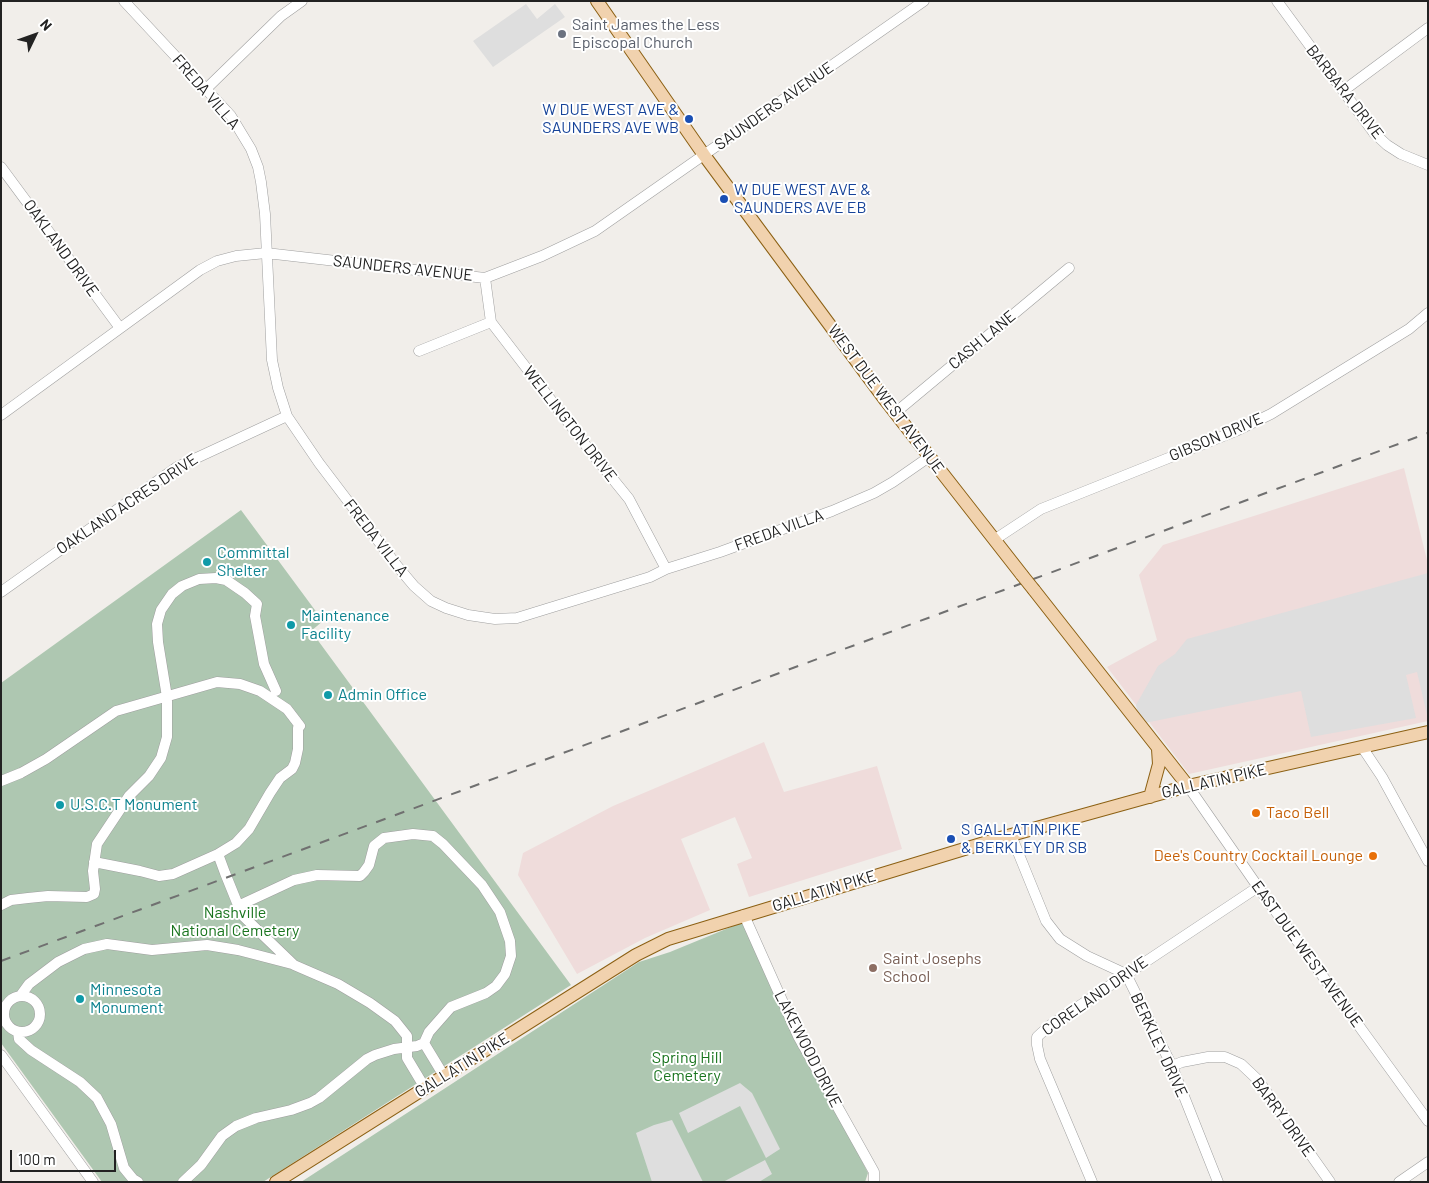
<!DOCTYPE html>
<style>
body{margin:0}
#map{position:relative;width:1429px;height:1183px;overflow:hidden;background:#f1eeea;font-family:Barlow,sans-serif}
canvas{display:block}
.frame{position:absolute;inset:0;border:2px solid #222;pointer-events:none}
.north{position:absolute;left:10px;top:10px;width:50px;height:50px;-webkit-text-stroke:4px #fff;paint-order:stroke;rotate:48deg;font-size:14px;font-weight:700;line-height:20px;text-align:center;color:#222}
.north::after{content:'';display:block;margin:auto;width:18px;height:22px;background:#222;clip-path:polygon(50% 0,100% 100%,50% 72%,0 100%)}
.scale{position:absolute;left:10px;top:1150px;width:106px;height:22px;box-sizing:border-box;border:2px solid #222;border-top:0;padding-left:6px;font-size:15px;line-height:18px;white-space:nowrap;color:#222;-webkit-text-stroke:4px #fff;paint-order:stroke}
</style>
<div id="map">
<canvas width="1429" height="1183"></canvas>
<div class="frame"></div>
<div class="north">N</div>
<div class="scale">100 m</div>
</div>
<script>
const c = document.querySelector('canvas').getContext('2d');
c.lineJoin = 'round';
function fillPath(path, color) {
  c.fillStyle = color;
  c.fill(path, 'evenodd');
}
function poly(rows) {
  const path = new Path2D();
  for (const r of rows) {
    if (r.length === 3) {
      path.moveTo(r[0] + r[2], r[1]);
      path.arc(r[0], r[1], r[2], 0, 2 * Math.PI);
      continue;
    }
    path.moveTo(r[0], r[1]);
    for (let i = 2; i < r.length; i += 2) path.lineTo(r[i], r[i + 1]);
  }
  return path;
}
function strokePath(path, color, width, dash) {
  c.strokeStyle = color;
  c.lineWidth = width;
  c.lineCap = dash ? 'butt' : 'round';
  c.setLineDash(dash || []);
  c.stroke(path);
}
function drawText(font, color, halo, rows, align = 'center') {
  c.font = font + ' Barlow,sans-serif';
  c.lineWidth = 4;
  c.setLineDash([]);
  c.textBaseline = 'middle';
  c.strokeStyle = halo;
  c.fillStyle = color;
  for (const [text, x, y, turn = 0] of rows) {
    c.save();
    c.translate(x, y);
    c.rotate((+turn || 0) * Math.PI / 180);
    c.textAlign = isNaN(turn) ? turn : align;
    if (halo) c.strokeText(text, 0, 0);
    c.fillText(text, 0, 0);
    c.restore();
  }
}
fillPath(poly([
 [1404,468,1428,564,1428,721,1189,774,1107,667,1157,640,1139,575,1163,545],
 [764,742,784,792,877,766,902,849,749,897,737,864,752,858,735,817,681,839,710,910,645,938,577,974,518,875,523,853,613,806]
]), '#efdcdb');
fillPath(poly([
 [241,510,323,621,311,631,571,985,263,1182,102,1182,1,1043,1,683],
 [743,922,868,1173,865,1182,301,1182,639,962,670,952]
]), '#aec7b1');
fillPath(poly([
 [526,4,537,19,555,4,565,17,493,67,473,41],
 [1428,573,1428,719,1417,672,1406,675,1416,718,1311,737,1301,691,1140,724,1136,705,1158,666,1175,654,1187,639],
 [740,1083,752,1093,780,1149,766,1158,740,1106,688,1133,679,1113],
 [672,1120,703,1182,652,1182,636,1133,654,1125],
 [765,1160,772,1174,759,1182,723,1182]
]), '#dedede');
const minor = poly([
 [124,1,231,116,251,149,258,167,261,182,265,214,272,360,278,388,287,416,319,463,398,567,414,586,431,601,446,608,468,615,495,619,517,618,650,577,666,569,720,552,832,511,874,493,893,482,929,457],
 [1277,1,1374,133,1387,145,1401,154,1428,165],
 [206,89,281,16,302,1],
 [1343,91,1428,28],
 [1,167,120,328],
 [485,278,491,322,591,452,629,499,666,569],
 [419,351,491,322],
 [895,413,1069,268],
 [1,415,200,270,217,261,236,256,266,253,485,278,542,256,595,231,924,1],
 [994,540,1041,509,1236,431,1271,414,1409,329,1428,313],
 [1,592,177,467,287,416],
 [1362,747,1382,777,1428,861],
 [1,781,21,773,46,759,116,711,217,682,240,684,260,691,287,709,300,726,298,728,298,749,295,763,292,769,280,778,270,793,249,829,236,843,218,854,225,873,242,915,294,965,338,984,370,1003,395,1021,407,1036,407,1058,425,1088],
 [1188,786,1258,887,1428,1121],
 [1011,835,1046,921,1060,939,1087,956,1126,974,1172,1066,1218,1182],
 [94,862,140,871,159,876,173,874,218,854],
 [1,905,11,900,28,898,48,896,87,897,94,894,95,889,93,871,97,844,129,796,149,776,161,758,167,737,167,697,158,642,157,624,161,610,172,594,182,586,199,579,216,578,226,580,245,593,257,604,255,616,264,664,276,691],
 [744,915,798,1036,874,1172,874,1182],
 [21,995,29,984,58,962,84,949,107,944,152,950,207,945,238,950,292,964],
 [22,1014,18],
 [18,1032,19,1039,31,1050,80,1082,97,1098,111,1124,124,1168,133,1179,138,1182],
 [424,1043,444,1076],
 [1,1055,93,1182],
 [1172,1066,1182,1062,1208,1057,1225,1057,1241,1064,1258,1080,1330,1182],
 [183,1182,201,1165,222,1136,236,1126,256,1118,291,1110,310,1103,319,1098,367,1059,375,1055,394,1049,417,1046,424,1043,429,1032,451,1007,486,993,496,986,505,974,511,956,510,941,500,912,482,885,443,844,433,836,413,834,384,838,374,846,369,865,364,872,360,876,317,875,294,880,238,906],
 [1092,1182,1040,1059,1037,1045,1037,1037,1049,1026,1258,887],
 [1399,1182,1428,1162]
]);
const major = poly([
 [597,1,704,155,886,401,1022,575],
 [1034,590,1188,786],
 [1150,797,1159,764,1158,749],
 [276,1182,636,955,668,939,1004,837,1188,786,1428,732]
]);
strokePath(minor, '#9f9f9f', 11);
strokePath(major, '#8c6013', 14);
strokePath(minor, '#fff', 10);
strokePath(major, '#f1d2ae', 12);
strokePath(poly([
 [1,961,1428,433]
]), '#707070', 2, [10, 10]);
const majorBridge = poly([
 [1022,575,1034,590]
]);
strokePath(majorBridge, '#8c6013', 14, []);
strokePath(majorBridge, '#f1d2ae', 12);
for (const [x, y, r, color] of [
 [562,34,5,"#6b7280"],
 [689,119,5,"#1a4fb4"],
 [724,199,5,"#1a4fb4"],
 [207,562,5,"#0f9aa8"],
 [291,625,5,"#0f9aa8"],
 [328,695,5,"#0f9aa8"],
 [60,805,5,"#0f9aa8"],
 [1256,813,5,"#e8710a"],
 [951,839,5,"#1a4fb4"],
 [1373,856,5,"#e8710a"],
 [873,968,5,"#8d6e63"],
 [80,999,5,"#0f9aa8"]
]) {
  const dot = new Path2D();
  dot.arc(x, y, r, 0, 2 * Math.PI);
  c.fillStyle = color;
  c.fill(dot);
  strokePath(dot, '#fff', 2);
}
drawText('16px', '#5b616d', '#fff', [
 ["Saint James the Less",572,25],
 ["Episcopal Church",572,43]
], 'left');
drawText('16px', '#222', '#fff', [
 ["FREDA VILLA",206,92,49],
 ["BARBARA DRIVE",1345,92,52],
 ["SAUNDERS AVENUE",774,106,-35],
 ["OAKLAND DRIVE",61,248,54],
 ["SAUNDERS AVENUE",403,268,6],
 ["CASH LANE",982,340,-40],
 ["WEST DUE WEST AVENUE",886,399,53],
 ["WELLINGTON DRIVE",570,424,52],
 ["GIBSON DRIVE",1216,437,-23],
 ["OAKLAND ACRES DRIVE",127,504,-34],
 ["FREDA VILLA",779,530,-20],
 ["FREDA VILLA",376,538,52],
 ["GALLATIN PIKE",1214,781,-13],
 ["GALLATIN PIKE",824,891,-17],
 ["EAST DUE WEST AVENUE",1307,954,54],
 ["CORELAND DRIVE",1095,996,-35],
 ["BERKLEY DRIVE",1159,1045,65],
 ["LAKEWOOD DRIVE",808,1049,63],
 ["GALLATIN PIKE",462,1065,-32],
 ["BARRY DRIVE",1283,1117,54]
]);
drawText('16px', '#164399', '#fff', [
 ["W DUE WEST AVE &",679,110,"right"],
 ["SAUNDERS AVE WB",679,128,"right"],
 ["W DUE WEST AVE &",734,190],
 ["SAUNDERS AVE EB",734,208],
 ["S GALLATIN PIKE",961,830],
 ["& BERKLEY DR SB",961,848]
], 'left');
drawText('16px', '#0d838f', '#fff', [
 ["Committal",217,553],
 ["Shelter",217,571],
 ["Maintenance",301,616],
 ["Facility",301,634],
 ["Admin Office",338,695],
 ["U.S.C.T Monument",70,805],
 ["Minnesota",90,990],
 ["Monument",90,1008]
], 'left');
drawText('16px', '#c56008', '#fff', [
 ["Taco Bell",1266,813],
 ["Dee's Country Cocktail Lounge",1363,856,"right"]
], 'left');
drawText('16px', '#1a751f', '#fff', [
 ["Nashville",235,913],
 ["National Cemetery",235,931],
 ["Spring Hill",687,1058],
 ["Cemetery",687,1076]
]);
drawText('16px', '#785e54', '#fff', [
 ["Saint Josephs",883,959],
 ["School",883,977]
], 'left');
</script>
